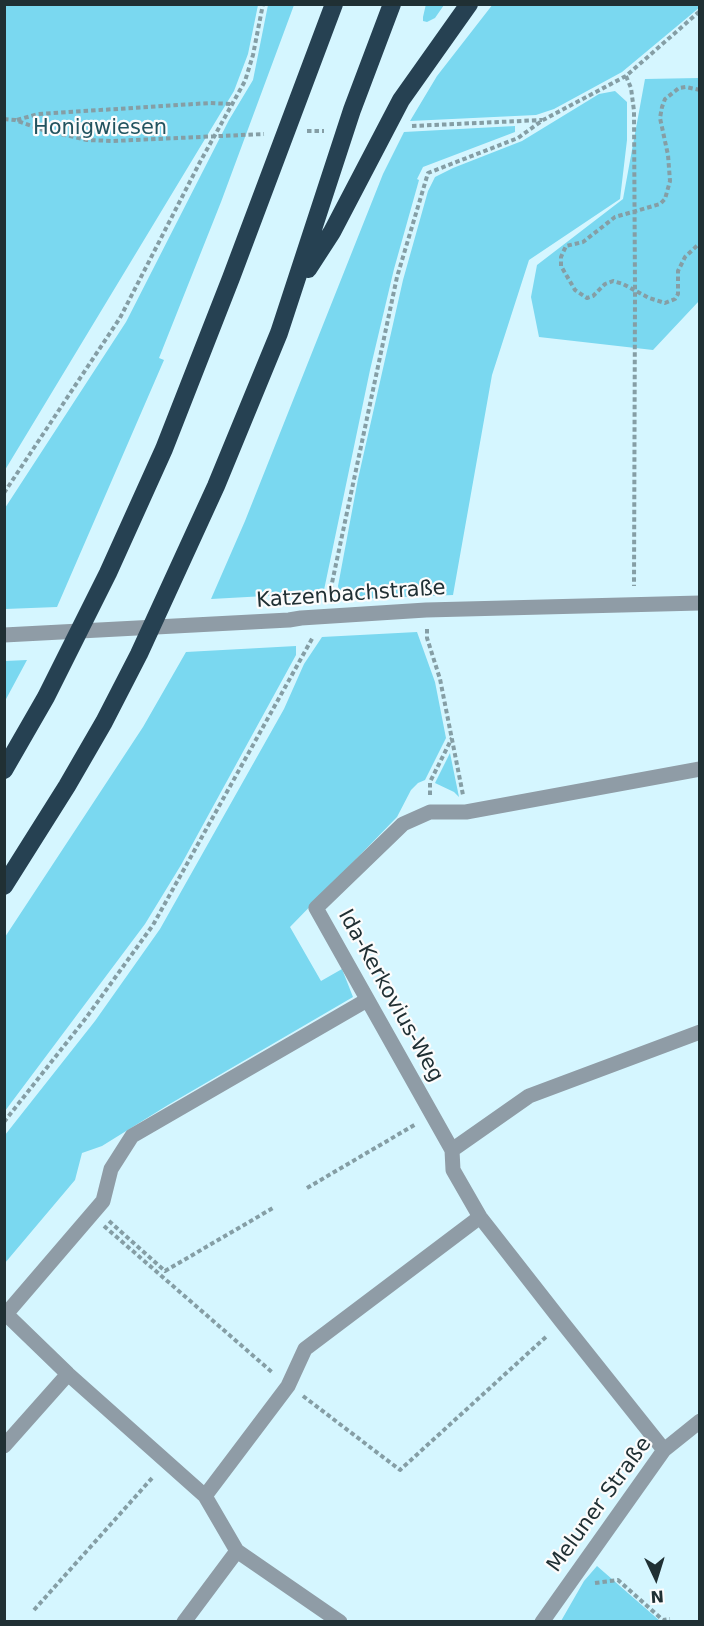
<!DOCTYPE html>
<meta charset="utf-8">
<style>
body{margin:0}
#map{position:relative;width:704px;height:1626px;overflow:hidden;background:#d5f6ff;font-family:"DejaVu Sans",sans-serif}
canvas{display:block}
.frame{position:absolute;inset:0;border:6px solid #203034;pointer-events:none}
.north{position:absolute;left:626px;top:1548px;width:60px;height:60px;-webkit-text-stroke:4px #fcfcfc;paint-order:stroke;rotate:176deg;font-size:16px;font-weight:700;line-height:24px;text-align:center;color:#203034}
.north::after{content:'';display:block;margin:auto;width:21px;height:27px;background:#203034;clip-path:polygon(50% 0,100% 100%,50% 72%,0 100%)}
</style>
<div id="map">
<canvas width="704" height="1626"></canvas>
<div class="frame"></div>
<div class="north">N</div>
</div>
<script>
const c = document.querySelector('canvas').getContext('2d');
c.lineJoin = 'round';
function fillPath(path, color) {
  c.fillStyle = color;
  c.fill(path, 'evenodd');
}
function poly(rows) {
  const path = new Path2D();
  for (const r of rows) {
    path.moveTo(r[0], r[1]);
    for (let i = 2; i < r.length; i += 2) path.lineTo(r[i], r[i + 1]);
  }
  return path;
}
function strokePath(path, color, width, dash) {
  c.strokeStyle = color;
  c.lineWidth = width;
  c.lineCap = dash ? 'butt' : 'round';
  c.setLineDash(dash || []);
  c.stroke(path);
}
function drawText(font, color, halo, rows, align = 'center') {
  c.font = font + ' "DejaVu Sans",sans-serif';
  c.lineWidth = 4.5;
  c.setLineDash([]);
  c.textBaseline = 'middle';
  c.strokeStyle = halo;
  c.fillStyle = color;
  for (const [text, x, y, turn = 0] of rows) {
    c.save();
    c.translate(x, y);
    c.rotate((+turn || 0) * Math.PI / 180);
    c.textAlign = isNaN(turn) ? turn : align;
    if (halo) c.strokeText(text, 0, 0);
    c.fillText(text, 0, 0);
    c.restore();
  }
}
fillPath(poly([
 [5,4,258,5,248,54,234,91,5,470],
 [426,4,444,4,444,5,435,18,427,22,423,21,423,17],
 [493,4,699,4,700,7,622,72,554,109,536,115,410,121,437,76],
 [268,5,294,5,221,202,159,358,164,360,57,607,5,609,5,508,126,322,229,120,253,80],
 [699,78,699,301,653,350,539,337,531,297,537,265,623,199,645,79],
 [615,91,627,102,627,140,620,199,529,260,492,375,453,595,353,599,345,597,340,594,338,586,358,479,403,280,428,191,435,177,453,168,522,141,599,94],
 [515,126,515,132,423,167,417,179,419,180,394,269,370,370,324,590,320,593,211,599,245,521,383,174,404,132],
 [417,632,435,682,446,738,425,780,418,783,411,790,397,817,290,927,321,981,342,969,353,997,168,1105,102,1146,82,1153,75,1180,5,1263,5,1135,95,1021,160,929,284,709,304,664,322,637],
 [296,646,296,655,181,865,145,924,5,1111,5,937,143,727,186,652],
 [27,660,5,701,5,661],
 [450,753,459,797,454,792,435,783],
 [597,1566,660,1621,561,1621,584,1581]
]), '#7ad8f0');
strokePath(poly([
 [626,76,631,88,634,111,635,291,634,586],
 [700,90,686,87,679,88,665,99,662,107,660,118,668,155,670,181,665,199,660,204,615,217,583,242,566,246,561,257,561,266,575,290,587,298,593,296,605,284,613,281,623,284,649,298,665,303,675,299,678,294,678,271,685,257,700,243],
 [4,119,15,120,43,130,87,140,113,141,264,134],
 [17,120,38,114,210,103,231,104],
 [412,126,542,120],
 [307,131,324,131],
 [4,493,120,318,200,162,245,81,253,55,263,4],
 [329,597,397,277,428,173,518,138,543,120,626,76,700,11],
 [427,629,427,638,440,679,463,795],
 [430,795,430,782,452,738],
 [4,1122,86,1018,153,925,313,637],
 [307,1188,416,1124],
 [109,1221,165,1271,273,1208],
 [104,1226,273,1373],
 [303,1396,400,1470,548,1335],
 [595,1583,618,1580,663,1620,670,1619],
 [34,1610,153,1477]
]), '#859ea5', 4, [4.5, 3]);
strokePath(poly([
 [4,635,289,620,301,618,426,610,700,603],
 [452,1150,529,1096,700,1032],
 [4,1446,68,1374],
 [664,1450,562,1322,480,1217,453,1170,452,1150,316,908,403,824,430,812,466,812,700,769],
 [205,1496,288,1386,305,1349,480,1217],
 [184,1622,237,1551],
 [340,1622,237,1551,205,1496,68,1374,6,1314,103,1201,111,1169,132,1136,367,1000],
 [542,1622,664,1450,700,1421]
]), '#8f9ca6', 15);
strokePath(poly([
 [308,269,332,232,401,100,469,4],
 [4,770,46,697,108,573,164,449,231,278,334,4],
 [4,886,67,786,104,722,139,654,216,486,279,333,352,110,392,4]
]), '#264152', 18);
drawText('21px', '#225460', '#fcfcfc', [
 ["Honigwiesen",100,129]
]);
drawText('21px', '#203034', '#fcfcfc', [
 ["Katzenbachstraße",351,595,-4],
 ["Ida-Kerkovius-Weg",390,996,61],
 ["Meluner Straße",600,1505,-54]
]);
</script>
